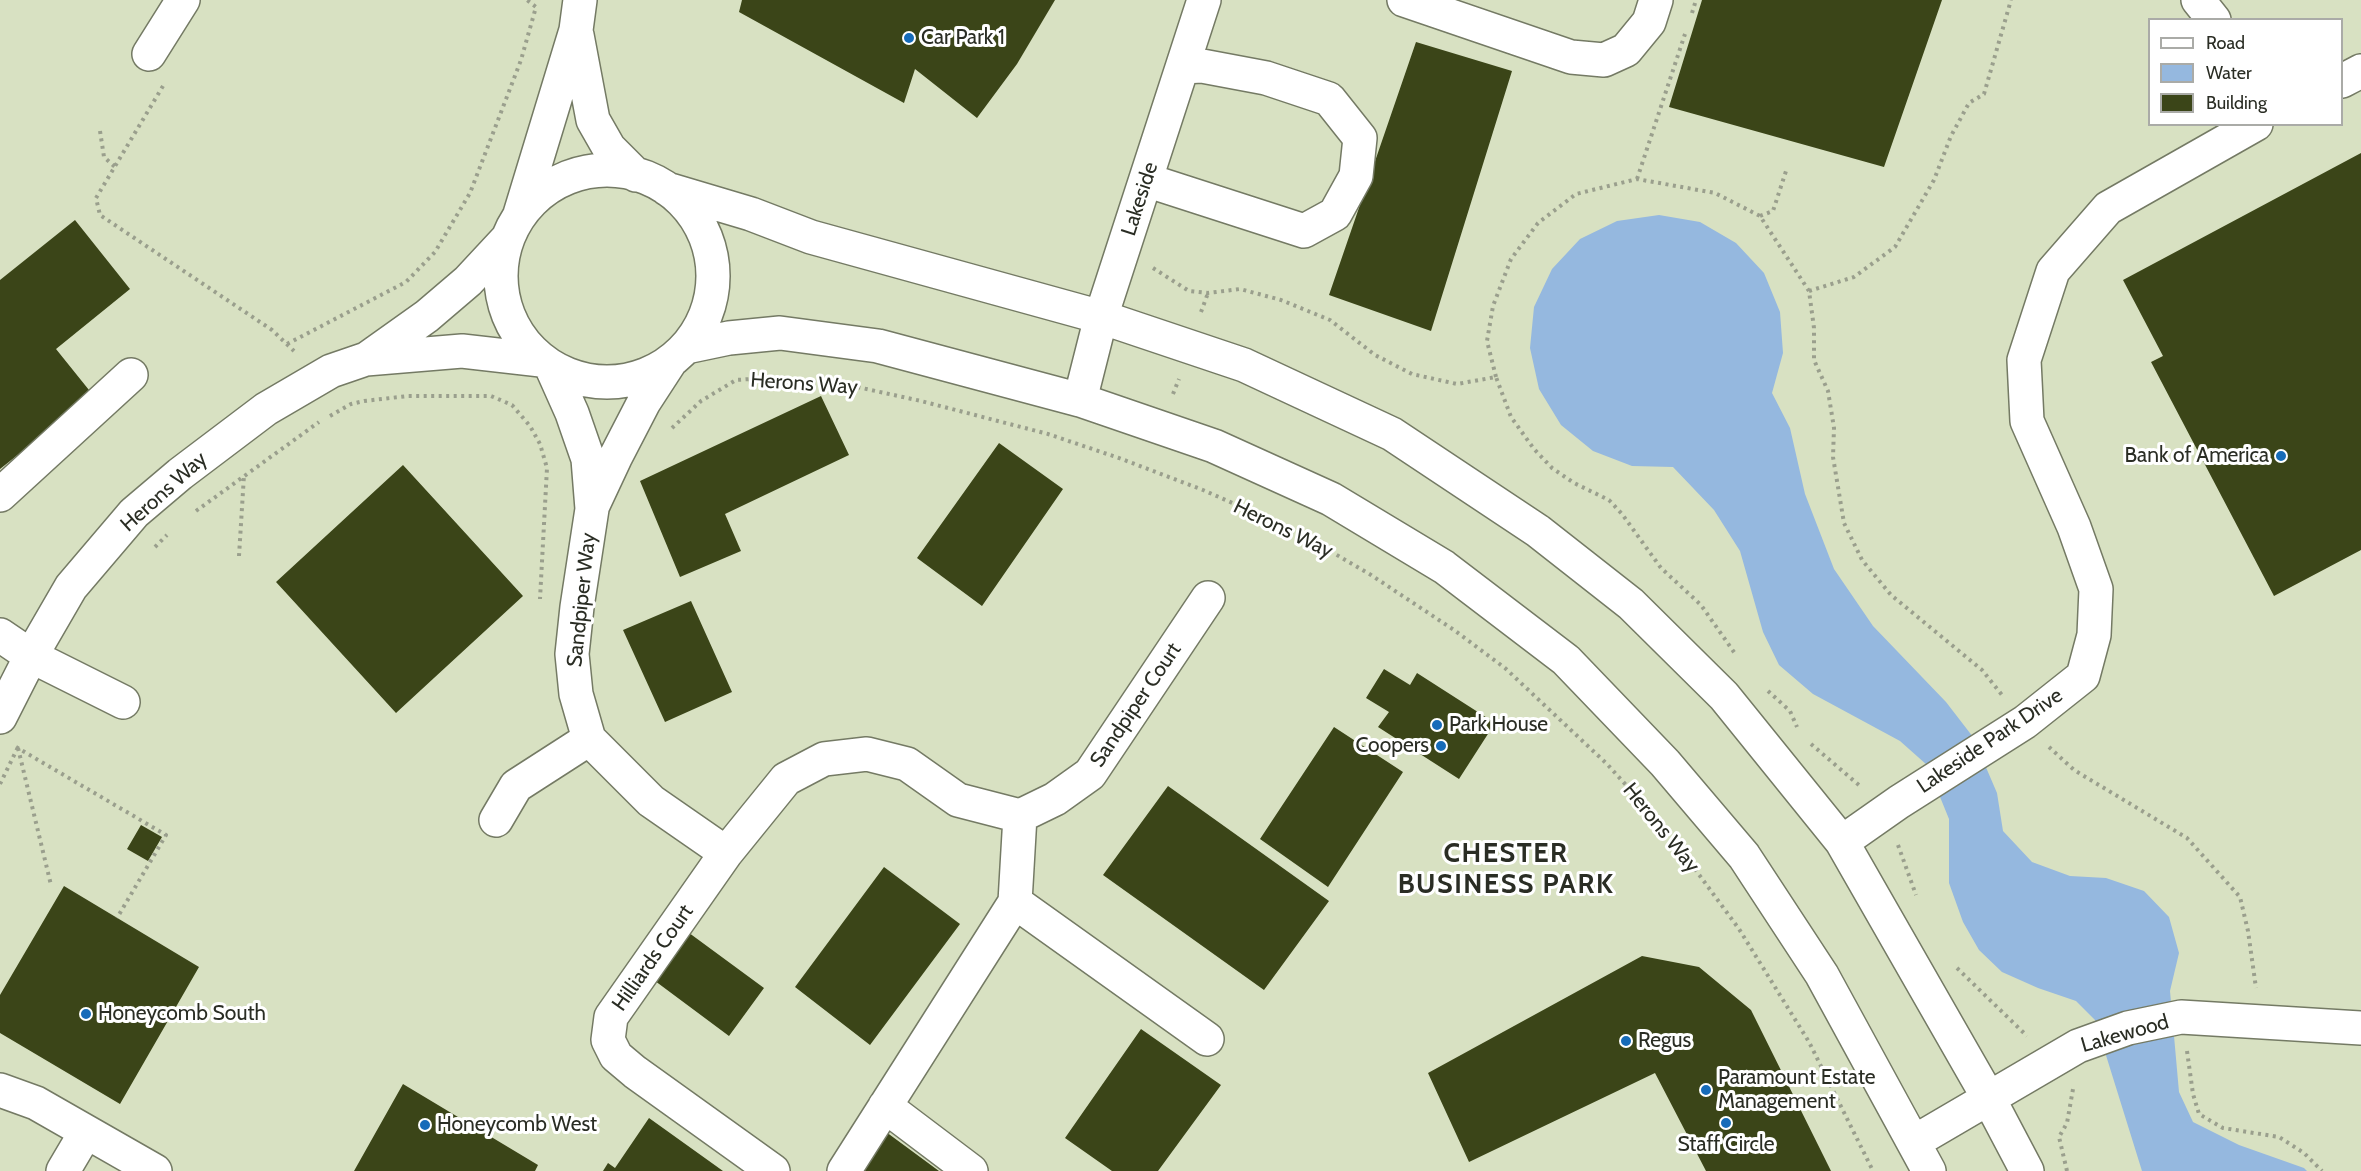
<!DOCTYPE html>
<style>
body{margin:0}
#map{position:relative;width:2361px;height:1171px;overflow:hidden;background:#e6edd4;font-family:Cabin,sans-serif}
canvas{display:block}
.legend{position:absolute;left:2148px;top:18px;width:195px;height:108px;box-sizing:border-box;background:#fff;border:2px solid #aaaba7;margin:0;padding:8px 10px;list-style:none;font-size:18px;color:#2a2d24}
.legend li{display:flex;align-items:center;gap:12px;height:30px}
.legend b{width:30px;border:2px solid #aaaba7}
</style>
<div id="map">
<canvas width="2361" height="1171"></canvas>
<ul class="legend">
<li><b style="height:8px;background:#fff"></b>Road</li>
<li><b style="height:16px;background:#95b8df"></b>Water</li>
<li><b style="height:16px;background:#3b4518"></b>Building</li>
</ul>
</div>
<script>
const c = document.querySelector('canvas').getContext('2d');
c.lineJoin = 'round';
function fillPath(path, color) {
  c.fillStyle = color;
  c.fill(path, 'evenodd');
}
function poly(rows) {
  const path = new Path2D();
  for (const r of rows) {
    if (r.length === 3) {
      path.moveTo(r[0] + r[2], r[1]);
      path.arc(r[0], r[1], r[2], 0, 2 * Math.PI);
      continue;
    }
    path.moveTo(r[0], r[1]);
    for (let i = 2; i < r.length; i += 2) path.lineTo(r[i], r[i + 1]);
  }
  return path;
}
function strokePath(path, color, width, dash) {
  c.strokeStyle = color;
  c.lineWidth = width;
  c.lineCap = dash ? 'butt' : 'round';
  c.setLineDash(dash || []);
  c.stroke(path);
}
function drawText(font, color, halo, rows, align = 'center') {
  c.font = font + ' Cabin,sans-serif';
  c.lineWidth = 6;
  c.setLineDash([]);
  c.textBaseline = 'middle';
  c.strokeStyle = halo;
  c.fillStyle = color;
  for (const [text, x, y, turn = 0] of rows) {
    c.save();
    c.translate(x, y);
    c.rotate((+turn || 0) * Math.PI / 180);
    c.textAlign = isNaN(turn) ? turn : align;
    if (halo) c.strokeText(text, 0, 0);
    c.fillText(text, 0, 0);
    c.restore();
  }
}
fillPath(poly([
 [0,0,2361,0,2361,1171,0,1171],
 [2150,20,2342,20,2342,124,2150,124]
]), '#d8e1c2');
fillPath(poly([
 [1659,215,1700,222,1736,243,1764,273,1780,312,1783,353,1772,393,1790,428,1805,494,1834,569,1873,626,1946,702,1973,737,1997,793,2003,831,2032,862,2070,876,2106,878,2144,891,2169,917,2179,953,2170,991,2179,1092,2193,1122,2239,1145,2304,1168,2307,1171,2142,1171,2095,1020,2076,1001,2038,988,2002,972,1979,950,1963,922,1949,883,1949,819,1927,765,1900,741,1813,694,1779,665,1763,632,1740,551,1714,510,1673,467,1632,466,1593,451,1561,425,1539,389,1530,348,1534,307,1552,269,1580,239,1617,221]
]), '#95b8df');
fillPath(poly([
 [742,0,1055,0,1017,64,977,118,915,69,904,103,739,12],
 [1702,0,1942,0,1884,167,1669,107],
 [1416,42,1512,71,1431,331,1329,295],
 [2361,153,2361,550,2274,596,2151,362,2163,356,2123,280],
 [75,220,130,289,56,349,93,395,0,469,0,280],
 [821,396,849,455,725,514,741,551,680,577,640,481],
 [999,443,1063,489,982,606,917,558],
 [403,465,523,596,396,713,276,582],
 [691,601,732,692,665,722,623,630],
 [1384,669,1410,685,1417,673,1495,723,1459,779,1378,727,1389,712,1366,698],
 [1334,727,1403,772,1328,887,1260,839],
 [1168,786,1329,901,1264,990,1103,875],
 [141,825,162,837,148,861,127,849],
 [884,867,960,924,870,1045,795,987],
 [64,886,199,967,120,1104,0,1033,0,995],
 [681,927,764,988,729,1036,647,975],
 [1642,956,1699,967,1751,1010,1831,1171,1706,1171,1655,1073,1469,1162,1428,1073],
 [1141,1029,1221,1085,1158,1171,1112,1171,1065,1138],
 [403,1084,538,1165,535,1171,354,1171],
 [649,1118,723,1171,603,1171,608,1163,615,1168],
 [882,1129,939,1171,853,1171]
]), '#3b4518');
const minor = poly([
 [1404,0,1571,57,1604,60,1626,50,1649,22,1656,0],
 [2198,0,2214,20],
 [577,35,593,120,609,148,636,175],
 [149,54,183,0],
 [2342,81,2361,71],
 [607,276,106],
 [1146,180,1304,231,1335,214,1356,176,1360,138,1329,99,1266,78,1202,66,1183,67],
 [667,189,751,214,811,237,1101,317,1244,365,1392,434,1538,531,1631,604,1724,696,1842,842,1988,1097,2027,1171],
 [520,214,576,30,580,0],
 [686,347,729,338,780,333,878,346,1080,400,1214,446,1331,499,1444,567,1566,660,1665,763,1744,856,1822,975,1929,1171],
 [368,358,427,316,468,281,508,238],
 [551,366,572,413,588,459,592,509,577,607,572,654,576,694,589,739,651,801,726,853,786,779,824,759,867,754,907,764,958,800,1020,816],
 [1080,400,1101,317,1204,0],
 [0,495,131,375],
 [593,505,615,458,644,402,670,362],
 [0,635,31,656,123,702],
 [0,717,31,656,71,587,134,513,180,474,266,409,331,371,366,359,462,351,541,360],
 [1020,816,1055,799,1090,774,1208,598],
 [496,820,516,786,589,739],
 [1842,842,1899,802,2025,722,2083,676,2094,635,2096,589,2074,527,2027,421,2024,360,2053,271,2108,208,2256,124],
 [726,853,611,1017,608,1040,616,1056,635,1072,773,1171],
 [1015,902,1207,1039],
 [0,1090,36,1103,155,1171],
 [885,1106,971,1171],
 [1914,1142,2078,1046,2128,1028,2181,1017,2361,1028],
 [63,1171,86,1132],
 [844,1171,1015,902,1020,816]
]);
strokePath(minor, '#747a64', 36);
strokePath(poly([
 [1692,13,1696,0],
 [163,86,96,198,100,215,272,330,294,351],
 [100,131,104,157,115,167],
 [1637,179,1685,34],
 [1760,216,1773,211,1787,168],
 [1153,268,1189,291,1208,293,1240,289,1281,300,1330,320,1375,355,1412,374,1457,384,1496,377,1511,417,1534,449,1552,468,1574,483,1609,500,1622,514,1661,568,1701,605,1736,655],
 [1809,291,1854,277,1895,247,1934,180,1951,136,1969,103,1984,94,2011,0],
 [1201,312,1208,293],
 [287,344,406,282,435,252,470,193,521,60,536,7,527,0],
 [1496,377,1487,341,1493,306,1511,259,1538,223,1576,194,1637,179,1715,193,1760,216,1809,291,1814,328,1814,360,1828,391,1834,428,1833,457,1844,523,1862,560,1891,595,1982,670,2002,695],
 [1173,394,1179,379],
 [330,416,351,404,364,401,408,396,491,396,512,405,530,426,540,444,547,468,540,599],
 [672,428,701,401,736,380,765,378,839,383,921,401,1048,434,1119,458,1203,490,1296,531,1371,575,1454,630,1505,668,1607,764,1664,827,1739,929,1809,1042,1873,1171],
 [196,511,319,422],
 [155,547,167,535],
 [239,556,244,475],
 [1768,691,1790,711,1797,727],
 [1811,744,1860,786],
 [16,747,166,835,117,918],
 [2049,747,2074,770,2187,838,2240,897,2248,931,2256,988],
 [18,748,51,885],
 [0,784,18,747],
 [1898,845,1916,895],
 [1957,968,2027,1036],
 [2187,1051,2193,1094,2199,1114,2223,1128,2279,1137,2304,1153,2322,1171],
 [2067,1171,2059,1137,2067,1123,2073,1089]
]), '#9a9f8d', 4, [3, 4.5]);
strokePath(minor, '#fff', 33);
for (const [x, y, r, color] of [
 [909,38,6,"#166bb9"],
 [2281,456,6,"#166bb9"],
 [1437,725,6,"#166bb9"],
 [1441,746,6,"#166bb9"],
 [86,1014,6,"#166bb9"],
 [1626,1041,6,"#166bb9"],
 [1706,1090,6,"#166bb9"],
 [1726,1123,6,"#166bb9"],
 [425,1125,6,"#166bb9"]
]) {
  const dot = new Path2D();
  dot.arc(x, y, r, 0, 2 * Math.PI);
  c.fillStyle = color;
  c.fill(dot);
  strokePath(dot, '#fff', 2);
}
drawText('21px', '#2a2d24', '#fff', [
 ["Car Park 1",921,38],
 ["Bank of America",2269,456,"right"],
 ["Park House",1449,725],
 ["Coopers",1429,746,"right"],
 ["Honeycomb South",98,1014],
 ["Regus",1638,1041],
 ["Paramount Estate",1718,1078],
 ["Management",1718,1102],
 ["Honeycomb West",437,1125],
 ["Staff Circle",1726,1145,"center"]
], 'left');
drawText('21px', '#2a2d24', '#fff', [
 ["Lakeside",1140,199,-72],
 ["Herons Way",804,384,4],
 ["Herons Way",164,492,-42],
 ["Herons Way",1283,529,26],
 ["Sandpiper Way",582,600,-84],
 ["Sandpiper Court",1136,705,-56],
 ["Lakeside Park Drive",1990,741,-34],
 ["Herons Way",1661,828,51],
 ["Hilliards Court",653,958,-55],
 ["Lakewood",2125,1034,-16]
]);
c.letterSpacing = '1.5px';
drawText('bold 27px', '#2a2d24', '#fff', [
 ["CHESTER",1506,854],
 ["BUSINESS PARK",1506,885]
]);
c.letterSpacing = '0px';
</script>
